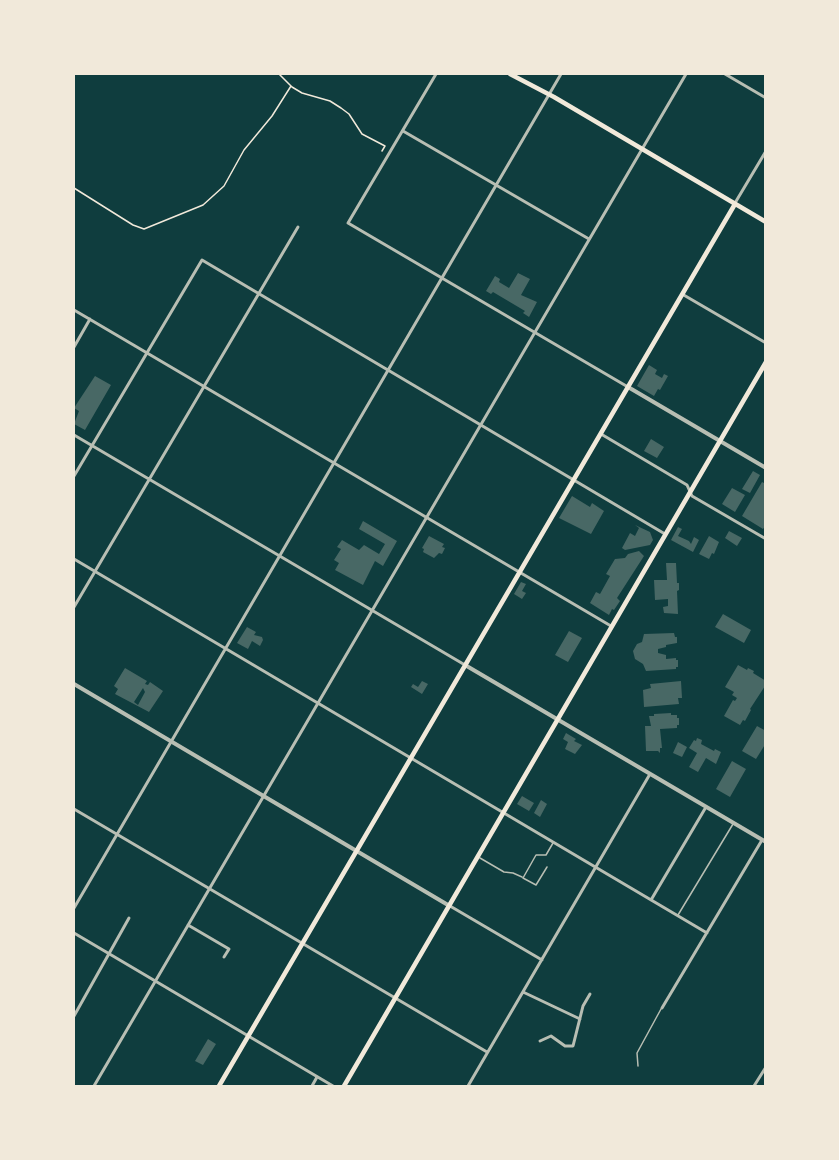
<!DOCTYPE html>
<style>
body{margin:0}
#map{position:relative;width:839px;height:1160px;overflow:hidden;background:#0f3d3e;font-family:"Exo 2",sans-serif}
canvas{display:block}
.frame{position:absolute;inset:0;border:75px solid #f1e9da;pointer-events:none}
</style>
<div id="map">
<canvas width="839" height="1160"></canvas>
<div class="frame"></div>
</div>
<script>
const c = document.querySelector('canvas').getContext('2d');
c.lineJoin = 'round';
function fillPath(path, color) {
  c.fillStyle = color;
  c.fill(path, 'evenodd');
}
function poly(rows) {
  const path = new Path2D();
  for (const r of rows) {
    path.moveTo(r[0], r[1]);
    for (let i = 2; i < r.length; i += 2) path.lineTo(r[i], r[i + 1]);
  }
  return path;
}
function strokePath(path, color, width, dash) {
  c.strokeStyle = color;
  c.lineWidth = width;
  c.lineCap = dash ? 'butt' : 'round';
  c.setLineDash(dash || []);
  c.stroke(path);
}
fillPath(poly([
 [518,273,530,279,521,295,537,302,529,317,523,313,525,311,493,292,491,294,486,291,495,276,500,279,499,282,509,288],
 [649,365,657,370,655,374,662,378,664,374,668,376,660,390,658,389,654,396,637,386],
 [95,376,111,385,85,430,74,424,79,411,74,408],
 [651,439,664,447,657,458,644,451],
 [753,471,760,475,750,493,742,489],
 [762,482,766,484,766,525,763,529,742,516],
 [732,488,745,495,735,512,722,504],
 [572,496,590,507,592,503,604,511,591,534,559,518],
 [363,521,397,541,383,566,375,561,363,585,335,570,339,563,334,560,341,549,337,547,342,540,359,550,364,545,379,554,385,544,359,529],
 [635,525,650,532,653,540,650,545,625,550,622,548,630,533,635,536,639,528],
 [678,527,682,529,678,536,689,541,691,544,694,537,699,540,693,552,671,540],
 [729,531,742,538,737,546,725,538],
 [429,536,444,544,442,547,445,548,442,554,439,553,434,558,423,552,424,549,422,548],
 [709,536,719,542,714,554,712,553,709,559,699,554],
 [639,551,644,556,617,598,620,601,614,610,612,609,609,615,590,603,596,592,600,594,610,576,606,574,615,559,625,558,628,554],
 [666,563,676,563,677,583,679,583,679,590,677,591,678,614,664,613,663,607,668,606,668,599,655,600,654,580,667,580],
 [521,582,526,584,522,591,526,593,522,599,514,594],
 [723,614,751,630,744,643,715,627],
 [247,627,256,632,254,635,262,637,263,640,260,646,252,641,248,649,237,643],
 [569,631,582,638,568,662,555,655],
 [674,633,675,637,677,637,677,643,666,645,666,647,658,649,658,653,666,655,666,659,676,658,676,660,678,660,678,667,676,667,676,669,646,671,643,664,635,659,633,651,637,644,642,642,644,634],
 [738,665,747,670,748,668,754,671,753,673,766,681,765,686,750,709,751,710,745,721,743,720,740,725,724,716,733,700,735,701,737,698,732,695,734,692,725,687],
 [125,668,147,681,145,684,148,685,150,682,163,691,149,712,115,694,118,689,114,686],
 [143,688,145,692,138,705,134,702],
 [422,681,428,684,422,694,411,687,413,684,418,687],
 [681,681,682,698,678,698,679,704,644,707,643,690,651,688,650,684],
 [671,713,671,715,677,715,677,718,679,718,679,725,677,725,677,728,660,729,662,748,660,748,660,753,658,751,646,751,645,726,651,726,649,716,654,716,654,714],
 [757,726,766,731,766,743,756,759,742,751],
 [566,733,576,739,574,741,582,745,575,754,565,749,568,742,563,739],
 [697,738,702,740,701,744,714,751,715,749,721,752,716,764,706,758,698,772,689,767,697,753,689,748,694,740,696,741],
 [678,742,687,747,682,757,673,753],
 [732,761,746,769,730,797,716,789],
 [522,796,534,803,529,811,517,804],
 [541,800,547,804,540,817,534,813],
 [208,1039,216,1044,203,1065,195,1061]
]), '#486865');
strokePath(poly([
 [279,74,292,87,302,93,330,101,341,108,349,114,362,134,385,146,382,151],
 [74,188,133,225,144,229,203,205,224,186,244,150,272,116,291,86]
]), '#f1e9da', 1.5);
strokePath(poly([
 [480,858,504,872,513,873,522,877],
 [547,867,536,885,523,878,536,855,546,855,553,843],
 [678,915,733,824],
 [638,1066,637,1053,661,1009]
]), '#b8beb3', 1.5);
strokePath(poly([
 [436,74,348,223,628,387],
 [725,74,766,98],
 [403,131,589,239],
 [735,203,766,151],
 [682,294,766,343],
 [74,310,611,626],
 [74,347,90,319],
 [601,434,687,485,692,496,766,539],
 [74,435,465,665],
 [74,476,202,260,665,534],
 [74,559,707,933],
 [74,607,298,227],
 [74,809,487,1052],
 [651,900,706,807],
 [450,906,542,960],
 [74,908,561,74],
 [188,925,229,949,224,957],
 [74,933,333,1086],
 [523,992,580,1019],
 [662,1008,762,840],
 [74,1016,129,918],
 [540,1041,551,1036,565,1046,573,1046,583,1006,590,994],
 [94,1086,686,74],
 [312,1086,317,1077],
 [468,1086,650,774],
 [754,1086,766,1067]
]), '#b8beb3', 3);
strokePath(poly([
 [628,387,766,468],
 [465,665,766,842],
 [74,684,448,905]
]), '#b8beb3', 4);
strokePath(poly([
 [510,74,554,97,766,222],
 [219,1086,735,204],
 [344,1086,766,362]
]), '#f1e9da', 4.5);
</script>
